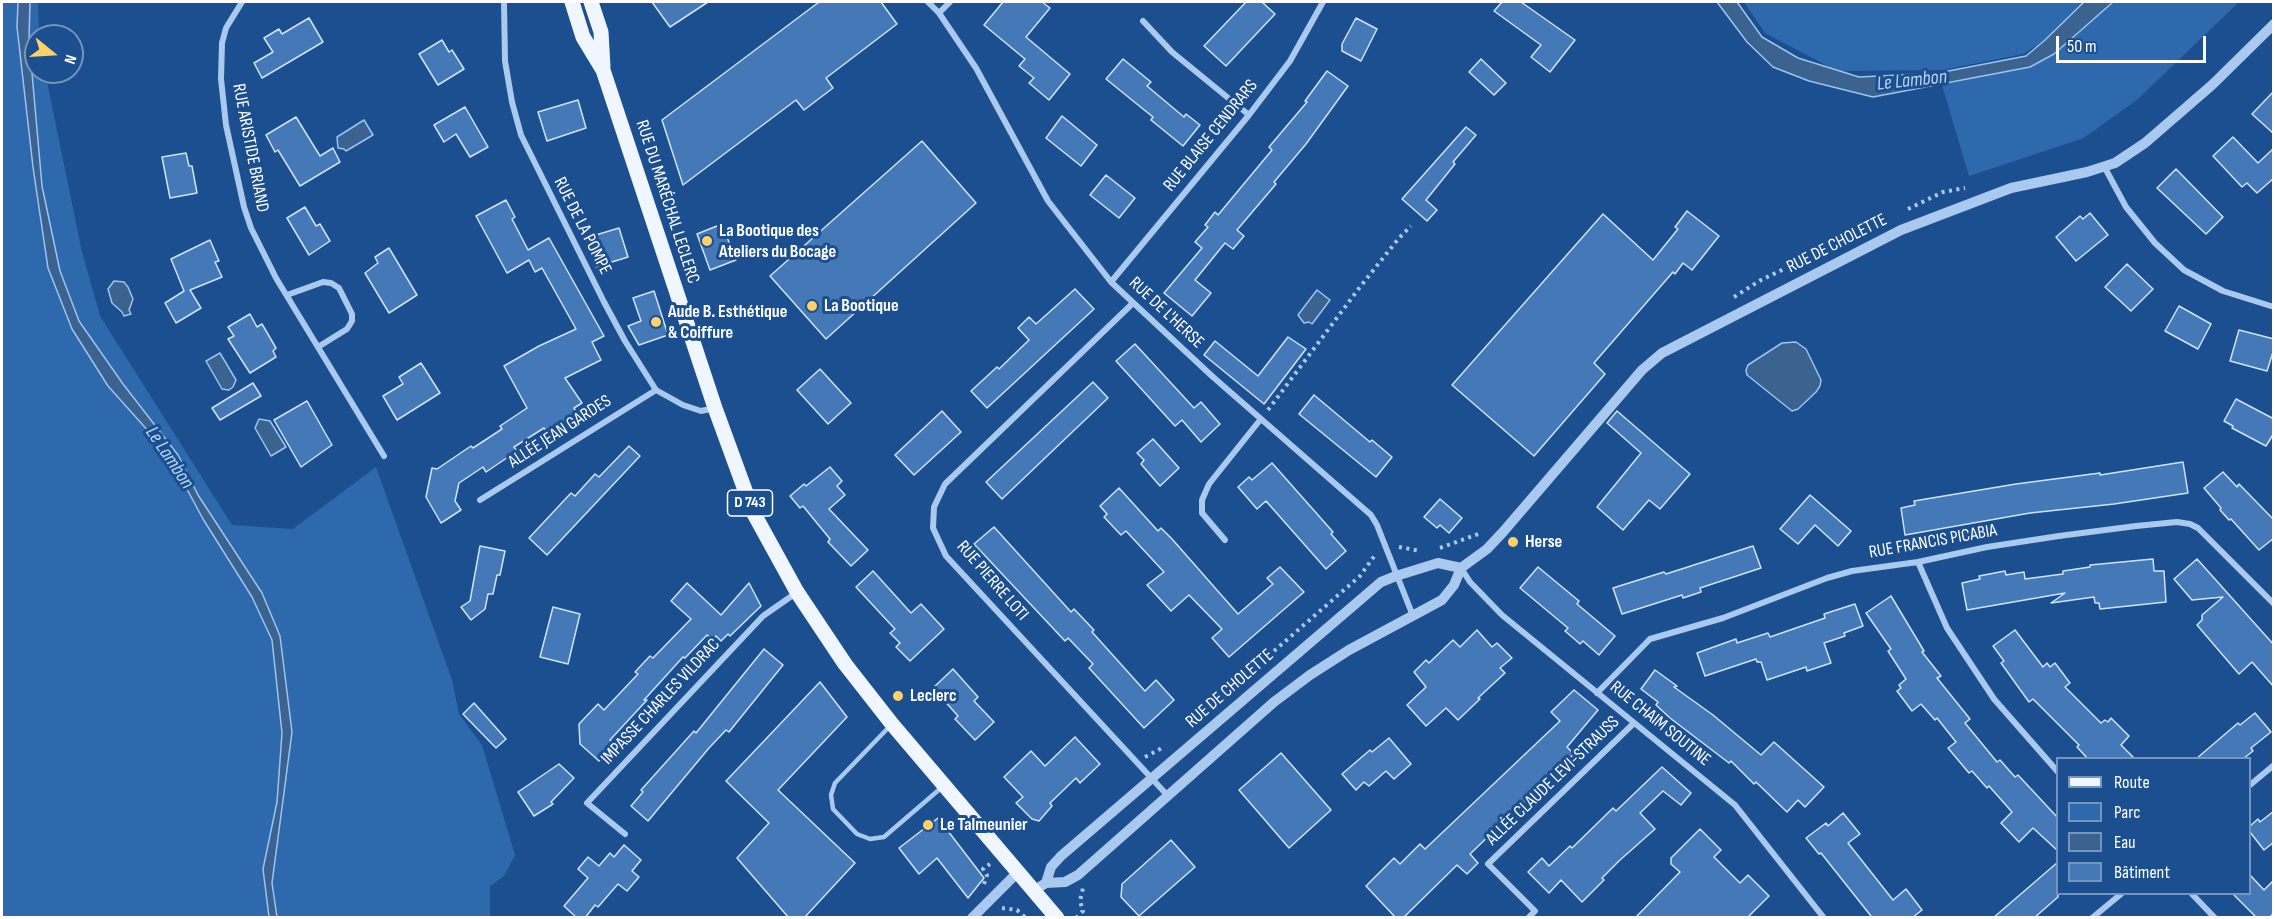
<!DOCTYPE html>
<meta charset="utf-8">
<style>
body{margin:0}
#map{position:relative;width:2275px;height:919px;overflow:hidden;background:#1b4f8f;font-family:"Sofia Sans Condensed",sans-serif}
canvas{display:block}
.frame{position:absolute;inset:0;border:3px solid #fff;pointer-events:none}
.legend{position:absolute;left:2056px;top:757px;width:195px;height:138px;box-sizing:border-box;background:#1b4f8f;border:2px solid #7695bc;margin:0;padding:8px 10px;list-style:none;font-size:18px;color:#fff}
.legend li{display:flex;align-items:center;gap:12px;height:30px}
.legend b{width:30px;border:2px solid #7695bc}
.north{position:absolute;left:24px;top:24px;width:60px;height:60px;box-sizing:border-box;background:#1b4f8f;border:2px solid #7695bc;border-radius:50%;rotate:108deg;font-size:16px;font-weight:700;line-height:24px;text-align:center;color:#fff}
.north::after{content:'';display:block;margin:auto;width:21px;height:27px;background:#ffd166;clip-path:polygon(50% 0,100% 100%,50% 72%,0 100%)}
.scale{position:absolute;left:2056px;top:36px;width:150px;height:27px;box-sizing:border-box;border:3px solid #fff;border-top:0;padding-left:8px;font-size:18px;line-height:21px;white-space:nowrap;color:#fff;-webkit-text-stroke:4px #1b4f8f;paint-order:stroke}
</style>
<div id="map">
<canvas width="2275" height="919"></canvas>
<div class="frame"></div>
<ul class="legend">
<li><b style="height:8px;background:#f0f6ff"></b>Route</li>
<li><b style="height:16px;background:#2e69ad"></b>Parc</li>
<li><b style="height:16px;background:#3c6290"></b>Eau</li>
<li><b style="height:16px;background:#4478b7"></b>Bâtiment</li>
</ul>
<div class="north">N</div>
<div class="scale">50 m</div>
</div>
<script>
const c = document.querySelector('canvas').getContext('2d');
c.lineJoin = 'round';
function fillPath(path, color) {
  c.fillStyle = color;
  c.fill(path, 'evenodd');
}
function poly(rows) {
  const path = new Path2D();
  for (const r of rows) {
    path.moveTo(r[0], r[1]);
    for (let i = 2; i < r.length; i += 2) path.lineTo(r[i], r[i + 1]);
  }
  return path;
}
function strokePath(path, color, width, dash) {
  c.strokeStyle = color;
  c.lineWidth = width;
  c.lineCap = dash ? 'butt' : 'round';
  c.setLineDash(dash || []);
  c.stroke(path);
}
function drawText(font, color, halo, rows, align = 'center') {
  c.font = font + ' "Sofia Sans Condensed",sans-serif';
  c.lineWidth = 6;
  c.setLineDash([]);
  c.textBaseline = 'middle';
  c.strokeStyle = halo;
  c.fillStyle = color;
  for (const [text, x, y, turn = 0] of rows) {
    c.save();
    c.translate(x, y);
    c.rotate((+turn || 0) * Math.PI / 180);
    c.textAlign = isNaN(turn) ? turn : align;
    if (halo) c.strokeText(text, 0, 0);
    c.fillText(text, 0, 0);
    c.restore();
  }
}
fillPath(poly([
 [2,2,38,2,39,36,36,36,36,72,45,72,82,252,100,316,232,525,293,529,376,467,452,680,459,714,482,745,515,855,504,876,490,886,490,917,2,918],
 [1744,2,2084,2,2045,40,2023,54,1943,70,1837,71,1765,33],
 [2113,2,2239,2,2138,99,2084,138,1969,176,1942,85,2030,67,2054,54]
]), '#2e69ad');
const water = poly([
 [18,2,30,2,29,39,42,186,60,271,79,321,123,384,178,455,198,495,262,593,280,636,292,732,272,883,277,917,269,917,263,869,277,802,282,733,272,640,252,597,203,519,167,452,108,386,72,329,48,268,33,167,17,27,18,2],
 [1717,2,1737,2,1762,37,1798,58,1859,77,1938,73,2026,56,2045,40,2084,2,2113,2,2054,54,2030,67,1873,97,1809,81,1773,67,1747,42,1717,2],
 [364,120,373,135,346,151,344,149,338,148,337,137,364,120],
 [114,281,124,282,128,287,133,299,129,310,131,314,124,316,122,312,112,303,108,289,114,281],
 [1317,290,1330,300,1312,324,1309,322,1304,323,1298,315,1317,290],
 [1796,342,1806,349,1821,380,1820,386,1816,392,1798,409,1792,411,1747,375,1746,370,1748,365,1782,343,1796,342],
 [220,353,236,380,233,387,229,390,222,389,206,361,220,353],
 [259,419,270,421,286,447,271,456,255,428,259,419]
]);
fillPath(water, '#3c6290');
strokePath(water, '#9cc4f0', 1.5);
const building = poly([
 [652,2,708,2,670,27,652,2],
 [819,2,881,2,897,24,826,78,833,88,804,110,796,100,683,185,662,120,819,2],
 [1003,2,1042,2,1050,8,1026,37,1070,74,1049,100,1029,83,1034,78,1019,66,1025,59,984,25,1003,2],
 [1246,2,1262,2,1275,14,1226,66,1204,46,1246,2],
 [1502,2,1521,2,1575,40,1550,72,1531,57,1541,45,1494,11,1502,2],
 [309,18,323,42,262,78,254,63,273,52,264,38,279,29,282,34,309,18],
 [1356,18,1377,29,1361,61,1342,51,1342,44,1356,18],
 [442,40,449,52,452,50,464,69,438,85,419,54,442,40],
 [1123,59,1151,82,1147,86,1184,117,1186,114,1200,125,1183,146,1151,120,1153,117,1106,79,1123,59],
 [1481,59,1506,83,1494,95,1469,72,1481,59],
 [1327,71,1348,86,1306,144,1274,182,1276,184,1237,230,1244,236,1233,249,1225,243,1195,280,1211,293,1192,316,1164,293,1202,248,1195,242,1208,227,1205,225,1215,212,1218,215,1272,150,1269,147,1307,102,1305,101,1327,71],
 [2274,91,2274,134,2252,114,2274,91],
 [578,100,586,128,547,141,538,112,578,100],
 [465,107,488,147,470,157,456,134,444,142,434,125,465,107],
 [1062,116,1097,145,1081,166,1046,138,1062,116],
 [296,117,320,156,333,148,340,162,300,186,278,150,275,152,266,135,296,117],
 [1466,127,1476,135,1453,162,1455,164,1426,200,1437,210,1427,221,1402,199,1466,127],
 [2233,137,2258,163,2274,148,2274,178,2257,193,2247,183,2242,187,2213,156,2233,137],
 [922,141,976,203,826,339,770,276,922,141],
 [186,153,189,166,192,166,197,193,170,198,162,157,186,153],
 [2176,169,2223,217,2206,234,2157,188,2176,169],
 [1106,175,1135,198,1119,218,1090,195,1106,175],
 [506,200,515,217,512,219,528,250,549,238,604,336,592,342,601,360,565,378,582,403,574,408,577,413,547,432,544,428,514,447,517,451,486,472,483,467,459,483,455,501,461,510,441,523,426,497,432,468,437,469,471,446,473,448,502,429,500,426,527,408,504,366,539,346,576,329,542,268,535,272,529,260,507,273,476,216,506,200],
 [305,207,316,226,320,224,330,241,309,255,287,218,305,207],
 [1687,211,1719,236,1692,270,1683,263,1675,274,1673,272,1594,363,1605,374,1534,456,1452,385,1603,214,1653,260,1678,229,1675,227,1687,211],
 [2090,213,2108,235,2076,261,2056,237,2080,216,2083,219,2090,213],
 [722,224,736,260,710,270,697,234,722,224],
 [619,228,628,257,596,267,586,238,619,228],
 [210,240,219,261,215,262,222,277,190,290,201,308,176,323,165,303,184,291,171,259,210,240],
 [389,248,417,295,389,313,365,273,378,263,375,257,389,248],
 [2127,264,2153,289,2131,311,2105,287,2127,264],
 [1075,289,1094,309,987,408,971,391,997,367,999,369,1029,340,1018,328,1029,317,1036,324,1075,289],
 [654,291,668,335,639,345,628,326,641,321,633,298,654,291],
 [2179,306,2211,324,2198,349,2165,331,2179,306],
 [250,314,257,327,262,324,276,348,273,351,276,357,250,373,228,339,234,336,228,327,250,314],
 [2239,330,2274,339,2274,349,2267,371,2230,361,2239,330],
 [1288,337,1306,349,1264,404,1204,355,1215,341,1258,376,1288,337],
 [1135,344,1194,408,1201,402,1220,424,1201,442,1182,420,1175,426,1116,361,1135,344],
 [421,363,440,393,397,420,383,396,403,384,399,377,421,363],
 [820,369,851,403,828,424,797,390,820,369],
 [1093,382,1108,398,1002,499,986,482,1093,382],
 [253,383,261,396,220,420,212,408,253,383],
 [1314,395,1370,442,1372,440,1392,457,1376,477,1299,414,1314,395],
 [2236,399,2274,419,2274,433,2266,446,2232,428,2233,426,2224,421,2236,399],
 [307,401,332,445,301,467,274,420,307,401],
 [942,411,961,432,914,475,895,455,942,411],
 [1617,411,1690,474,1660,509,1649,500,1623,530,1597,507,1641,453,1607,423,1617,411],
 [1153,439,1179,468,1160,486,1141,464,1144,460,1137,453,1153,439],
 [629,446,640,456,547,555,529,538,571,493,575,496,595,474,599,477,629,446],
 [2183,462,2188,493,2114,504,2030,513,1905,535,1901,508,1915,505,1914,501,2016,484,2100,473,2100,475,2183,462],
 [1272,463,1333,532,1331,534,1346,551,1326,569,1266,501,1257,509,1238,487,1249,477,1252,480,1272,463],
 [830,467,842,481,837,486,845,495,829,509,868,550,851,566,828,542,830,539,803,506,800,508,790,496,804,484,806,486,830,467],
 [2223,472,2237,487,2239,484,2274,520,2274,538,2259,550,2231,519,2229,520,2220,510,2221,508,2204,488,2223,472],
 [1119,488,1158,531,1161,528,1172,539,1238,614,1273,584,1267,578,1280,567,1304,592,1229,657,1212,638,1222,629,1189,595,1171,611,1147,585,1164,572,1126,531,1121,535,1104,517,1107,514,1100,506,1119,488],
 [1810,495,1851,531,1838,546,1815,525,1798,544,1780,529,1810,495],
 [1440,499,1462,518,1449,533,1440,525,1437,528,1424,517,1440,499],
 [994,527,1071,612,1074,609,1094,630,1092,632,1145,691,1156,680,1174,700,1144,728,1089,668,1093,664,1068,638,1065,641,974,544,994,527],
 [480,546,505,551,500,575,497,575,493,594,488,594,485,609,471,620,461,607,470,601,480,546],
 [1753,546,1761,568,1700,588,1701,592,1683,598,1682,595,1622,614,1613,588,1664,572,1666,574,1753,546],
 [2153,559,2154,571,2164,571,2166,602,2100,609,2099,603,2095,603,2094,597,2051,603,2065,593,1967,610,1962,583,1980,579,1979,576,2005,571,2006,575,2024,572,2025,579,2063,574,2063,571,2090,567,2090,565,2153,559],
 [2197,559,2274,645,2274,687,2252,662,2239,674,2197,625,2202,620,2202,615,2223,597,2192,600,2174,579,2197,559],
 [1538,567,1579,601,1577,604,1615,636,1599,655,1583,641,1580,644,1572,637,1565,631,1568,628,1520,588,1538,567],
 [873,571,911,613,921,604,944,629,910,661,896,647,900,643,890,633,895,629,856,587,873,571],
 [687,583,721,615,749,583,761,606,730,636,728,634,721,641,716,636,713,640,707,635,685,658,683,657,644,700,647,700,610,740,614,744,599,761,580,744,579,724,598,704,604,710,638,674,635,672,650,656,653,658,691,619,671,601,687,583],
 [1891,596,1924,651,1922,652,1941,676,1937,678,1970,719,1965,723,1997,762,2000,760,2015,777,2018,775,2058,818,2058,851,2033,828,2019,842,2001,823,2012,812,1989,786,1987,788,1972,771,1969,773,1948,748,1956,742,1937,718,1935,720,1921,704,1912,711,1897,691,1901,688,1899,685,1906,679,1888,651,1891,649,1866,613,1891,596],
 [1855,604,1863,626,1844,633,1845,636,1824,643,1831,663,1807,671,1806,667,1767,680,1761,662,1757,662,1756,659,1705,676,1697,653,1736,639,1737,643,1768,633,1770,637,1825,618,1824,614,1855,604],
 [553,607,580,614,568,664,540,657,553,607],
 [1477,630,1492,647,1497,643,1512,658,1500,668,1505,673,1478,698,1480,699,1458,720,1446,708,1426,726,1407,705,1426,687,1414,672,1426,660,1429,663,1453,640,1460,647,1477,630],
 [2015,630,2043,667,2047,663,2050,667,2055,663,2070,683,2065,687,2101,723,2105,720,2108,722,2111,718,2129,736,2121,745,2135,759,2088,759,2077,747,2079,745,2033,699,2029,702,2001,663,2004,661,1993,646,2015,630],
 [764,649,783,665,729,732,726,730,709,748,648,821,631,806,643,792,641,790,694,731,696,733,764,649],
 [953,669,978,697,974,701,994,722,975,740,955,719,958,716,933,688,953,669],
 [1655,670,1677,686,1674,687,1713,715,1761,755,1774,742,1824,787,1805,807,1798,800,1787,812,1756,782,1754,784,1731,761,1729,763,1670,718,1656,705,1658,702,1641,689,1655,670],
 [820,682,847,717,778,790,855,863,804,918,789,918,737,858,769,823,726,781,820,682],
 [1574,690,1598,710,1567,747,1574,754,1470,854,1478,863,1467,874,1457,865,1403,918,1396,918,1366,886,1394,858,1400,864,1420,844,1425,849,1560,721,1551,712,1574,690],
 [474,703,506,739,496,748,463,714,474,703],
 [2255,713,2271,732,2251,748,2253,751,2243,759,2196,759,2238,723,2240,725,2255,713],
 [1075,737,1100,764,1080,783,1076,778,1050,803,1052,806,1039,821,1032,819,1016,803,1023,797,1004,777,1031,751,1045,766,1075,737],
 [1389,738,1411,764,1394,779,1386,771,1369,786,1364,782,1356,790,1342,774,1370,750,1372,752,1389,738],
 [1281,753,1331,810,1289,848,1239,790,1281,753],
 [559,764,574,778,551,802,553,804,534,816,518,792,559,764],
 [1662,767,1691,793,1681,805,1663,791,1640,813,1655,829,1620,860,1602,878,1604,880,1582,902,1561,880,1549,893,1528,872,1542,858,1549,866,1570,846,1572,848,1613,808,1616,811,1662,767],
 [2274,811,2274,842,2264,850,2250,832,2250,826,2258,819,2260,822,2274,811],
 [1843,813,1860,834,1848,843,1893,900,1906,889,1922,910,1912,918,1870,918,1871,916,1821,853,1819,854,1806,838,1826,823,1828,826,1843,813],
 [938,818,984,878,968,898,937,858,919,874,899,848,938,818],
 [1700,829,1721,850,1714,857,1740,883,1748,875,1769,896,1747,918,1635,918,1680,872,1671,864,1671,858,1700,829],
 [1171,840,1195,867,1139,916,1121,897,1122,884,1171,840],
 [624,845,641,860,632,871,639,877,627,891,618,884,598,907,595,905,585,918,577,918,564,906,588,878,578,869,588,857,599,866,610,853,614,857,624,845],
 [2058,862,2058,897,2034,918,1993,918,2058,862],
 [2250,875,2264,890,2274,880,2274,913,2269,918,2257,918,2233,894,2250,894,2250,875]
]);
fillPath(building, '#4478b7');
strokePath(building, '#cfe3fa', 1.5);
strokePath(poly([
 [1908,209,1943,192,1965,188],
 [1734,297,1761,280,1839,243],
 [1268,410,1360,287,1399,238,1411,226],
 [1399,547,1421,551],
 [1440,548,1481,533],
 [1274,651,1360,576,1375,555],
 [1145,757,1162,748],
 [984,884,987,875,983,869,990,864],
 [1002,908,1017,910,1026,918],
 [1076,918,1083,911,1080,901,1083,888]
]), '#a9c9ee', 4, [3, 4.5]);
strokePath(poly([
 [890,726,835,783,831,795,833,809,857,834,870,839,884,837,941,788]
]), '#a9c9ee', 4.5);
strokePath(poly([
 [242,2,226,28,222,43,221,79,226,125,244,207,251,228,276,278,384,456],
 [504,2,505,61,512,102,521,135,604,302,625,341,656,390,683,405,701,411,715,408],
 [928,2,939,13,976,68,1048,201,1111,282,1213,377,1371,515,1377,525,1413,616],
 [939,13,950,2],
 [1143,21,1172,52,1249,115],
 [2105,168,2126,207,2155,243,2184,270,2223,291,2274,307],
 [1111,282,1249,115,1290,61,1323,2],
 [287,295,323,282,331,283,339,288,352,314,352,321,347,329,318,347],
 [1132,304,945,484,934,507,933,528,946,556,1168,796],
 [480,500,656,390],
 [1225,540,1202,513,1202,500,1209,484,1260,420],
 [1918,562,1947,628,1994,699,2058,772],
 [1461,568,1470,582,1502,615,1735,805,1824,918],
 [1597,693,1650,639,1723,618,1827,578,1852,571,1918,562,1987,547,2059,536,2136,526,2177,522,2190,524,2198,528,2274,604],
 [2250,785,2274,765],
 [625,834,587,803,763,616,796,593],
 [2192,894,2215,918],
 [1528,918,1535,911,1488,864,1634,723],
 [2092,918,2121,894]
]), '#a9c9ee', 6);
strokePath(poly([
 [1046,883,1051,867,1061,856,1381,582,1396,576,1438,563,1461,568],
 [1033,891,1046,883,1065,882,1078,875,1274,702,1310,675,1349,650,1442,600,1454,585,1461,568,1487,549,1503,532,1642,370,1662,353,1901,230,2011,188,2087,172,2115,163,2145,143,2212,85,2274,24],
 [972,918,1017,873]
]), '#a9c9ee', 10);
strokePath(poly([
 [572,2,583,37,603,70,715,408,753,512,797,592,845,664,892,724,1057,918],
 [591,2,601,32,603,67]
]), '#f0f6ff', 15);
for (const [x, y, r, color] of [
 [707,241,6,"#ffd166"],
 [812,306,6,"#ffd166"],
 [656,322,6,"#ffd166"],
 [1513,542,6,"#ffd166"],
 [898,696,6,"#ffd166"],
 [928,825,6,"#ffd166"]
]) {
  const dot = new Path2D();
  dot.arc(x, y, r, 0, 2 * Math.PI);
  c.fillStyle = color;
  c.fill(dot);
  strokePath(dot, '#1b4f8f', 2);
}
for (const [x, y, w] of [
 [750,503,45]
]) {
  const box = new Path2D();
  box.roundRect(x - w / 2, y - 13, w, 26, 4.5);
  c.fillStyle = '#1b4f8f';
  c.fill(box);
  strokePath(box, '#fff', 1.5);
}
drawText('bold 16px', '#fff', null, [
 ["D 743",750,503]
]);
drawText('18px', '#fff', '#1b4f8f', [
 ["RUE BLAISE CENDRARS",1211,136,-51],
 ["RUE ARISTIDE BRIAND",250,148,79],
 ["RUE DU MARÉCHAL LECLERC",667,202,72],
 ["RUE DE LA POMPE",582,226,63],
 ["RUE DE CHOLETTE",1837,244,-27],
 ["RUE DE L'HERSE",1166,313,43],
 ["ALLÉE JEAN GARDES",560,432,-33],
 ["RUE FRANCIS PICABIA",1933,542,-10],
 ["RUE PIERRE LOTI",992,581,49],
 ["RUE DE CHOLETTE",1230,689,-41],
 ["IMPASSE CHARLES VILDRAC",661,702,-47],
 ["RUE CHAIM SOUTINE",1660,724,39],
 ["ALLÉE CLAUDE LEVI-STRAUSS",1553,781,-44]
]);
drawText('bold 18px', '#fff', '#1b4f8f', [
 ["La Bootique des",719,231],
 ["Ateliers du Bocage",719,252],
 ["La Bootique",824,306],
 ["Aude B. Esthétique",668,312],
 ["& Coiffure",668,333],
 ["Herse",1525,542],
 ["Leclerc",910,696],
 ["Le Talmeunier",940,825]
], 'left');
drawText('italic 20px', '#b5d3f5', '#1b4f8f', [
 ["Le Lambon",1912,81,-6],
 ["Le Lambon",169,458,56]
]);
</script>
